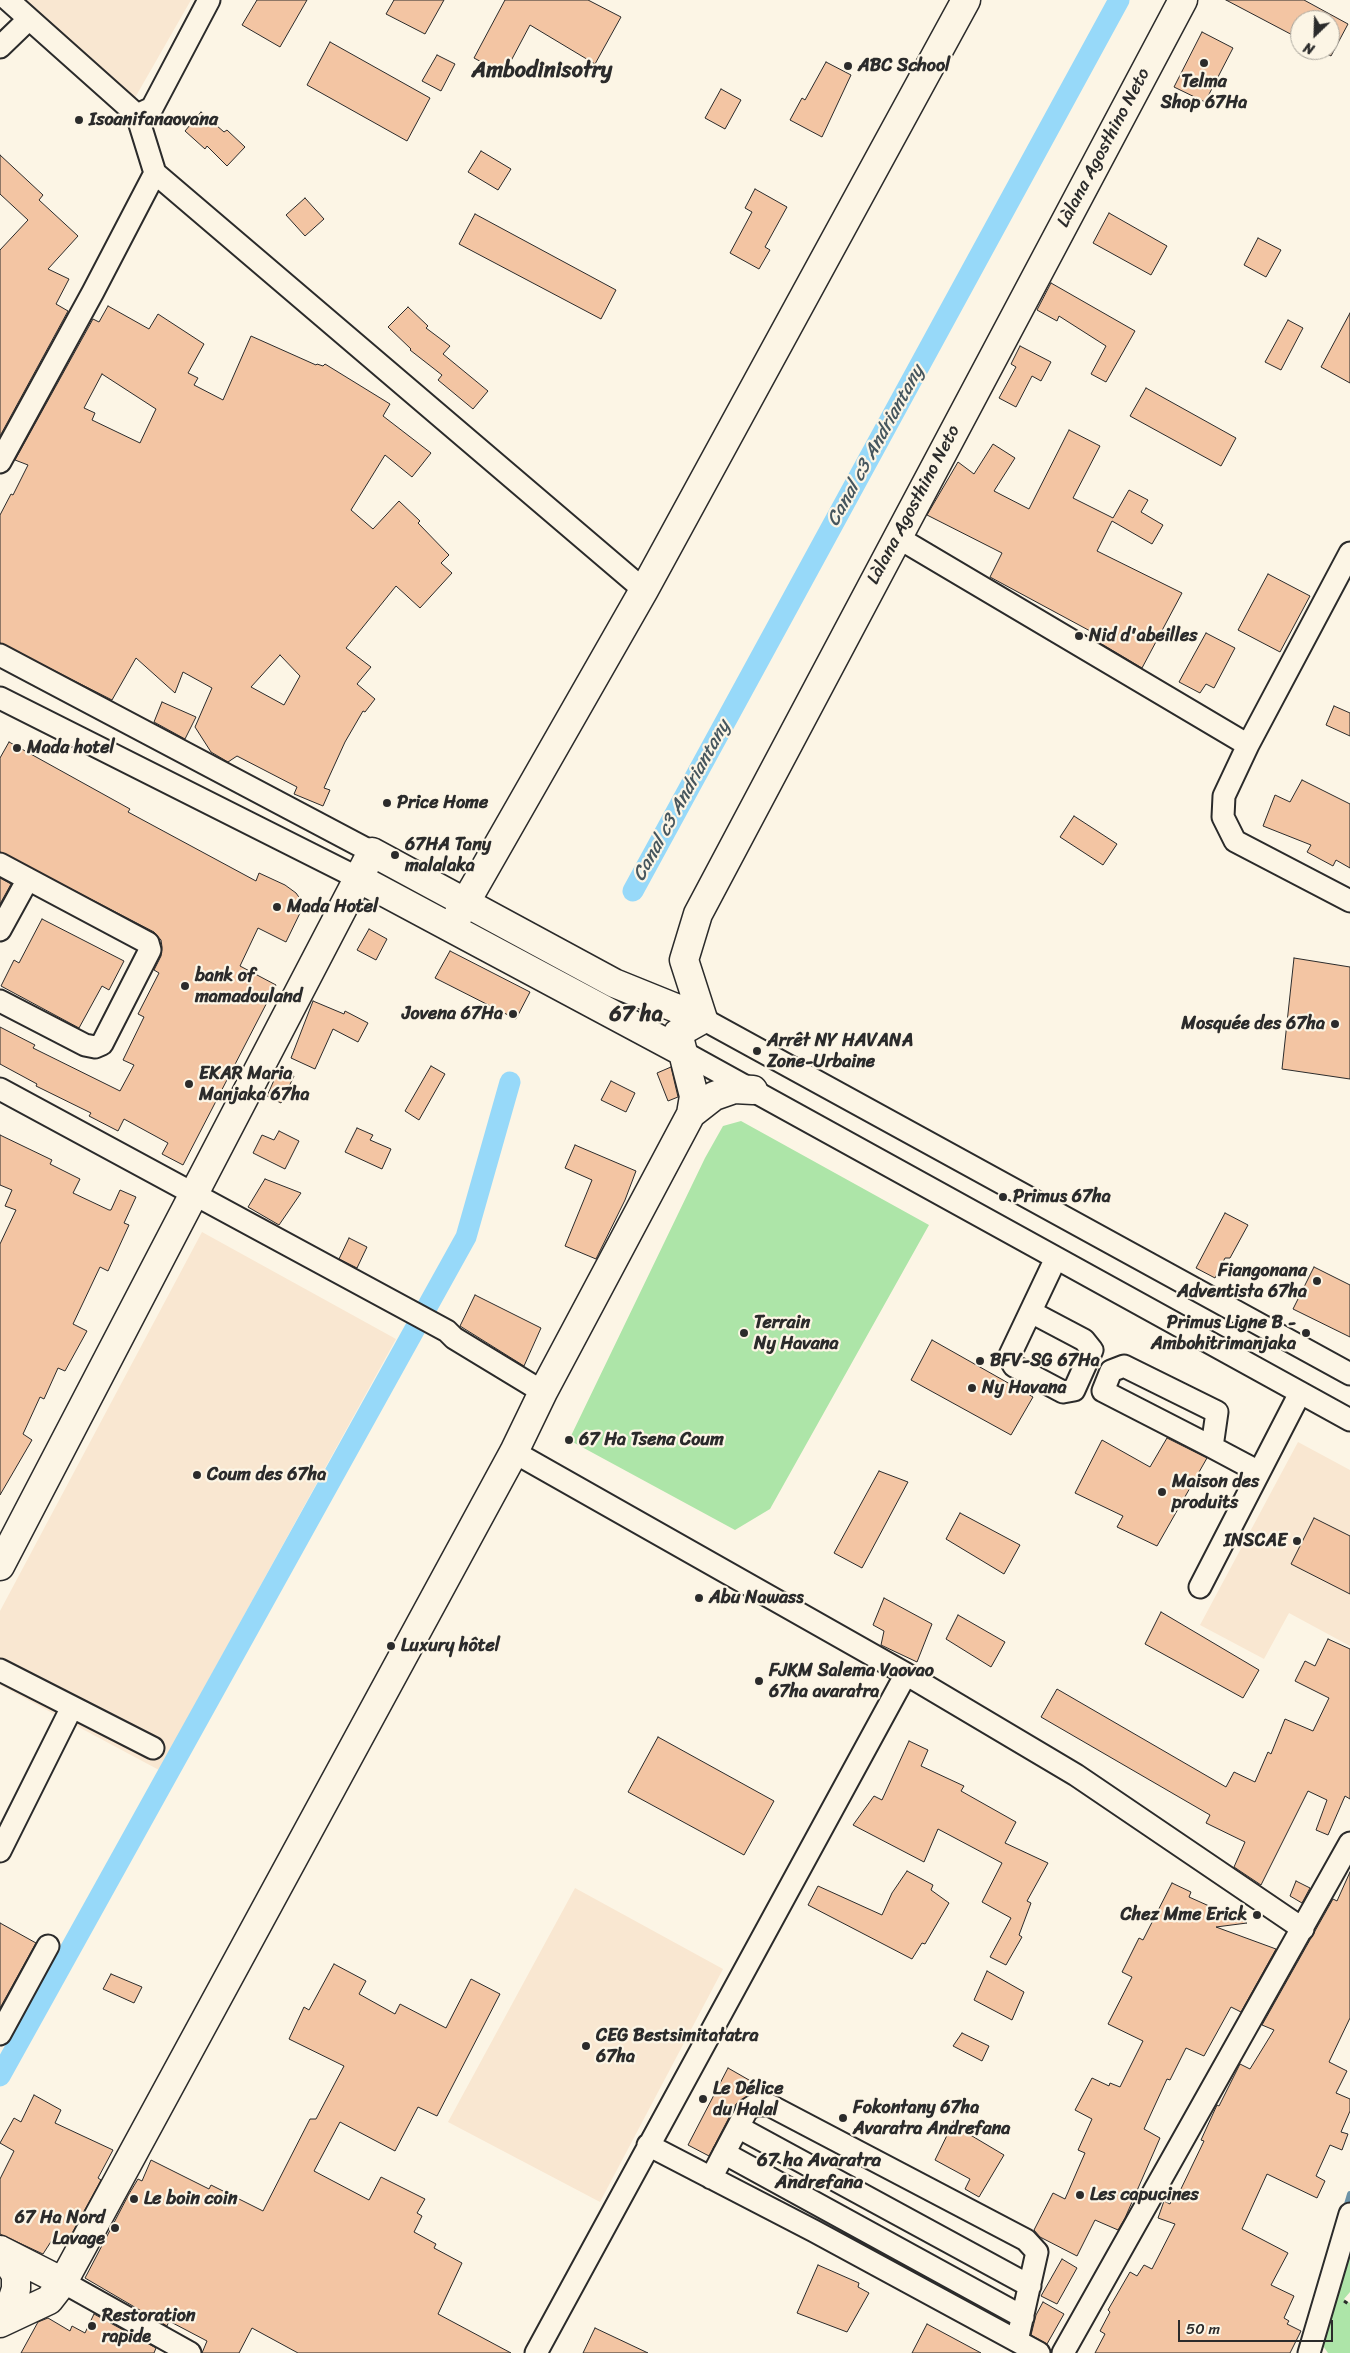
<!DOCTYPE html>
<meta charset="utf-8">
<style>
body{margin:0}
#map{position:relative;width:1350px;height:2353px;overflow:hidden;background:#fcf5e5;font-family:Sriracha,sans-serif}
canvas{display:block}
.north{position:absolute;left:1290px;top:10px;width:50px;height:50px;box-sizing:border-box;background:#fcf5e5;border:1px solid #a8a49b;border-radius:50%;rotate:204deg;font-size:14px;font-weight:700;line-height:20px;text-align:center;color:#2b2b2b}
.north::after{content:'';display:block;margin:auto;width:18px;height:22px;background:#2b2b2b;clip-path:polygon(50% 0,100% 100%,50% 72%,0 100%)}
.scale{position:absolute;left:1178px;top:2320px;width:155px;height:22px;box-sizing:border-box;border:2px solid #2b2b2b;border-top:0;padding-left:6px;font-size:15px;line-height:18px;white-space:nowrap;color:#2b2b2b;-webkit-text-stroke:4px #fcf5e5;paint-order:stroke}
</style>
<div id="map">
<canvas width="1350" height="2353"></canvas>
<div class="north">N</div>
<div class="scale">50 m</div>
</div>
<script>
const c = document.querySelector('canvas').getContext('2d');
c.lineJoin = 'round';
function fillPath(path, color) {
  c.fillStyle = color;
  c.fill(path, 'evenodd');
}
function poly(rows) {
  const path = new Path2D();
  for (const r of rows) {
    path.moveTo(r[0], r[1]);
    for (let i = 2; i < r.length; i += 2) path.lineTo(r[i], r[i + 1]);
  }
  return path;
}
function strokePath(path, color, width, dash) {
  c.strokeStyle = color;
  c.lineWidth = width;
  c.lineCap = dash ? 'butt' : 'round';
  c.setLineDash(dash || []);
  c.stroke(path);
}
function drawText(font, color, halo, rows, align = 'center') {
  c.font = font + ' Sriracha,sans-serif';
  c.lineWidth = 4.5;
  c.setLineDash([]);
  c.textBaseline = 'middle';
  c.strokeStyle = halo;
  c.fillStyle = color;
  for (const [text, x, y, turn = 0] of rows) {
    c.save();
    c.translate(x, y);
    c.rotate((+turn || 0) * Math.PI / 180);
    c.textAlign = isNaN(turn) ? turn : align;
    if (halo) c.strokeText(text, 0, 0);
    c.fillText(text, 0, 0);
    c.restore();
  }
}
fillPath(poly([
 [21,0,191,0,132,103],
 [202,1232,396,1339,159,1770,0,1685,0,1611],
 [1298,1442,1350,1470,1350,1646,1289,1613,1264,1659,1200,1625],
 [575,1888,723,1969,600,2202,448,2122]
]), '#f9e7d1');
fillPath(poly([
 [741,1121,929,1225,770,1509,735,1530,569,1440,705,1158,723,1126],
 [1350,2227,1350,2292,1344,2299,1350,2303,1350,2353,1328,2353,1319,2340]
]), '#ade5a8');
strokePath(poly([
 [1345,2211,1350,2194]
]), '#6c93a7', 6);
strokePath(poly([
 [633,891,1119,0],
 [0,2076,466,1237,510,1082]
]), '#97d9f9', 21);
const building = poly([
 [257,0,307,0,280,47,242,25,257,0],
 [394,0,444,0,425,34,386,14,394,0],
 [505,0,588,0,621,17,595,64,530,25,504,74,474,58,505,0],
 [1226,0,1304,0,1348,24,1331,56,1320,50,1330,50,1330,20,1300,20,1300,39,1226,0],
 [1202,32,1233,48,1205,102,1174,87,1202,32],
 [330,42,430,98,407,141,307,85,330,42],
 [437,55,455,64,441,91,422,81,437,55],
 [826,62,851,75,822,137,790,120,802,98,805,100,826,62],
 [721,89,741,100,725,129,705,118,721,89],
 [201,112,224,132,227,130,245,147,227,166,207,146,205,149,185,131,201,112],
 [481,151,511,169,498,190,468,172,481,151],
 [0,155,43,195,39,200,78,236,48,269,69,279,56,304,68,311,0,436,0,250,28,220,0,194,0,155],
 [755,189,787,207,765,247,770,250,759,269,730,253,752,212,745,208,755,189],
 [305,198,324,219,305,236,286,215,305,198],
 [1109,213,1167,246,1151,275,1093,243,1109,213],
 [475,214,616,290,601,319,459,244,475,214],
 [1258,238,1281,250,1266,277,1244,265,1258,238],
 [1051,283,1135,331,1106,382,1091,374,1106,346,1059,316,1057,321,1037,310,1051,283],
 [108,306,149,329,158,314,204,344,188,373,198,378,194,385,223,400,251,336,316,365,317,364,323,366,325,364,390,404,383,416,431,453,412,477,385,455,351,510,373,529,399,501,420,521,418,523,449,555,441,563,452,573,420,608,396,586,346,648,371,667,357,684,375,699,365,712,363,711,345,742,324,788,330,790,323,806,294,794,297,787,237,756,228,762,211,752,195,727,212,688,183,672,175,693,136,658,112,700,0,643,0,515,11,494,13,495,28,465,15,460,93,319,99,322,108,306],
 [102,374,156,409,140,443,92,420,95,413,84,408,102,374],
 [280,655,300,676,284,705,251,687,280,655],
 [408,307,428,326,426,328,450,346,443,354,488,391,473,409,438,380,442,375,410,350,411,349,388,327,408,307],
 [1350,313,1350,383,1321,367,1350,313],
 [1288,320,1303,328,1281,370,1265,362,1288,320],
 [1020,346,1051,362,1041,381,1032,376,1016,407,999,398,1016,367,1011,364,1020,346],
 [1146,388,1236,438,1221,466,1130,416,1146,388],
 [1069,430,1100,446,1073,498,1113,518,1129,490,1148,500,1141,512,1163,525,1152,544,1112,521,1097,551,1182,593,1142,668,1090,637,1092,632,990,577,1002,553,927,515,958,462,974,474,993,444,1015,458,994,491,1029,509,1069,430],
 [1268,574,1310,596,1280,652,1238,630,1268,574],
 [1206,633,1235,648,1214,688,1206,684,1200,693,1179,682,1206,633],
 [162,702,196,717,185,739,154,722,162,702],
 [1334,706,1350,713,1350,736,1326,725,1334,706],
 [9,742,130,809,128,812,256,881,259,873,285,885,296,893,301,900,301,911,286,942,258,928,240,966,276,985,183,1165,162,1154,168,1143,124,1119,118,1131,89,1116,91,1113,36,1086,37,1084,0,1064,0,1027,35,1045,33,1048,120,1091,134,1065,123,1060,144,1017,138,1014,159,973,154,970,161,956,162,947,161,940,154,932,0,852,0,758,9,742],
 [1302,780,1350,804,1350,868,1336,860,1333,866,1307,852,1311,845,1263,826,1275,795,1290,802,1302,780],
 [1074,816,1117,844,1103,865,1060,837,1074,816],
 [0,878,11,884,0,904,0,878],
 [42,919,124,961,109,990,102,986,79,1028,1,986,14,960,19,963,42,919],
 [369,929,387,939,376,960,357,950,369,929],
 [450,951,530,992,516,1019,435,978,450,951],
 [1294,958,1350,967,1350,1079,1282,1069,1294,958],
 [313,1001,344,1014,345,1011,368,1023,358,1042,333,1029,315,1069,291,1058,313,1001],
 [431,1066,445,1074,419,1120,405,1111,431,1066],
 [671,1067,678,1097,668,1101,657,1073,671,1067],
 [279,1069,294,1076,281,1103,267,1096,279,1069],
 [611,1081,635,1093,626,1112,601,1100,611,1081],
 [357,1128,373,1135,370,1140,391,1149,382,1169,345,1152,357,1128],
 [279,1131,299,1141,285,1169,253,1153,262,1135,274,1140,279,1131],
 [0,1135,52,1160,50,1164,80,1179,73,1193,109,1210,111,1210,120,1190,136,1197,124,1223,129,1225,108,1271,100,1267,73,1324,87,1331,65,1371,58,1368,44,1399,40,1397,23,1434,32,1440,0,1495,0,1244,16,1210,5,1206,12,1190,0,1185,0,1135],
 [575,1145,636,1171,625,1200,596,1259,565,1246,592,1180,565,1168,575,1145],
 [265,1179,301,1193,279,1225,248,1207,265,1179],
 [1225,1213,1248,1225,1230,1258,1225,1258,1215,1278,1196,1268,1225,1213],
 [349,1238,367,1247,357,1268,339,1259,349,1238],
 [1314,1267,1350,1285,1350,1337,1293,1309,1314,1267],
 [475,1295,541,1328,524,1366,460,1326,475,1295],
 [932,1340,1033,1397,1011,1435,911,1380,932,1340],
 [1167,1438,1207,1458,1157,1546,1117,1527,1123,1516,1075,1493,1102,1440,1150,1467,1167,1438],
 [879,1471,908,1482,862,1568,834,1553,879,1471],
 [960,1513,1020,1545,1004,1574,946,1539,960,1513],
 [1314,1518,1350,1536,1350,1594,1291,1564,1314,1518],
 [884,1598,932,1624,917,1662,881,1645,884,1631,873,1625,884,1598],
 [1161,1612,1259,1670,1243,1698,1145,1644,1161,1612],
 [958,1615,1005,1642,991,1667,946,1639,958,1615],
 [1328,1639,1350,1649,1350,1799,1345,1796,1328,1835,1316,1830,1327,1800,1308,1791,1261,1885,1234,1867,1245,1842,1206,1823,1210,1815,1041,1717,1057,1689,1226,1787,1234,1772,1255,1782,1268,1752,1271,1754,1285,1719,1313,1731,1329,1698,1295,1681,1305,1661,1315,1666,1328,1639],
 [658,1737,774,1801,744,1855,628,1792,658,1737],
 [909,1741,928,1750,921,1766,964,1786,961,1791,1016,1822,1005,1843,1048,1863,1027,1901,1031,1903,1019,1935,1022,1937,1006,1965,990,1957,1011,1918,982,1902,1002,1863,938,1829,924,1862,853,1825,874,1796,882,1800,909,1741],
 [907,1871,933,1885,931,1890,949,1903,925,1944,922,1943,912,1959,808,1905,818,1886,882,1915,892,1893,907,1871],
 [1350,1872,1350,2018,1329,2062,1347,2071,1336,2093,1350,2099,1350,2111,1341,2132,1348,2134,1342,2150,1330,2145,1316,2176,1325,2181,1317,2198,1267,2174,1242,2229,1288,2253,1271,2285,1294,2296,1284,2318,1289,2321,1287,2324,1301,2331,1290,2353,1095,2353,1105,2334,1100,2331,1110,2312,1108,2310,1130,2272,1137,2276,1144,2265,1152,2269,1175,2224,1158,2218,1164,2201,1170,2204,1175,2191,1179,2193,1204,2141,1201,2140,1217,2105,1219,2106,1240,2064,1250,2069,1274,2030,1262,2025,1333,1899,1337,1901,1350,1872],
 [1296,1881,1310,1888,1302,1903,1290,1896,1296,1881],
 [1172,1883,1191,1892,1189,1897,1247,1923,1216,1927,1276,1949,1241,2012,1231,2007,1204,2056,1186,2048,1170,2080,1167,2079,1144,2129,1160,2138,1125,2218,1118,2230,1095,2220,1077,2256,1040,2237,1034,2230,1053,2193,1065,2199,1085,2153,1078,2150,1092,2119,1075,2110,1092,2078,1109,2086,1110,2083,1120,2087,1143,2041,1108,2024,1132,1977,1122,1972,1139,1938,1143,1940,1172,1883],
 [0,1923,36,1943,0,2008,0,1923],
 [334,1964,366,1981,359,1994,395,2014,400,2004,446,2028,471,1979,500,1994,437,2116,418,2107,395,2151,340,2122,314,2171,369,2200,381,2177,425,2199,417,2213,422,2216,414,2232,436,2244,434,2248,462,2263,438,2314,511,2353,298,2353,252,2328,239,2353,202,2353,207,2341,169,2321,167,2326,85,2278,129,2194,138,2179,142,2181,151,2160,209,2189,211,2185,263,2211,310,2119,316,2119,344,2066,289,2039,304,2007,309,2010,334,1964],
 [987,1971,1024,1992,1012,2020,974,2000,987,1971],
 [111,1974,142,1987,134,2003,103,1989,111,1974],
 [962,2033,989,2046,982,2061,953,2046,962,2033],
 [728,2068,756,2084,751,2094,736,2104,709,2156,688,2145,728,2068],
 [34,2095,61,2110,55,2123,113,2150,98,2178,101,2180,65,2246,52,2240,43,2254,0,2234,0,2179,14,2151,0,2143,14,2118,21,2122,34,2095],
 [954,2121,968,2131,967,2133,1004,2155,979,2197,965,2189,970,2179,935,2160,954,2121],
 [1062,2259,1077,2268,1057,2304,1041,2296,1062,2259],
 [818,2265,859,2283,858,2287,869,2293,847,2332,797,2313,818,2265],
 [1043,2302,1064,2314,1047,2344,1031,2335,1036,2315,1043,2302],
 [94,2314,156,2348,154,2353,21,2353,38,2322,48,2318,70,2331,72,2326,85,2333,94,2314],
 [927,2324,981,2353,912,2353,927,2324],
 [595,2328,648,2353,583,2353,595,2328]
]);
fillPath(building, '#f3c5a3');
strokePath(building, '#2b2b2b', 1);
const minor = poly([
 [8,0,137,115,155,173,644,590],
 [0,47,29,19],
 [137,115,152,108,209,0],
 [0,462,93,292,155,173],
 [897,537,1248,745],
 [1350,553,1248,745,1224,796,1223,817,1235,841,1350,901],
 [0,655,372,852],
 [0,698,358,878],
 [0,864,148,943,150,950,102,1044,95,1047,85,1045,0,1001],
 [0,930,28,879],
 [703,1019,1350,1374],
 [683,1052,1350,1420],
 [0,1089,447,1331,454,1338,543,1392],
 [1031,1312,1084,1340,1092,1350,1074,1390,1063,1392,1014,1366,1009,1357,1056,1258],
 [1212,1447,1217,1412,1124,1366,1111,1371,1103,1391,1212,1447,1259,1472],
 [514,1452,906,1674,1076,1775,1303,1929],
 [1200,1587,1300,1393],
 [0,1670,153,1748],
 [0,1851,72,1707],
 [0,2034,48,1946],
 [738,2127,1030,2286],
 [648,2145,814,2231,1039,2353],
 [724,2153,1023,2317],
 [711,2178,747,2110,755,2105,769,2105,1026,2240,1037,2252,1017,2341],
 [63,2282,190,2353],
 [536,2353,906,1674],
 [1063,2353,1350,1843],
 [1309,2353,1350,2214]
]);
const major = poly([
 [358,878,683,1052],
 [452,926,644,590,966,0],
 [703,1019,684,960,698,914,1183,0],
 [691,1114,714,1096,734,1089,753,1090],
 [0,1566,372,852,614,983,703,1019],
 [0,2250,63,2282],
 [0,2322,9,2310,16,2289,16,2275,0,2250],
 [0,2323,49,2300,63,2282,514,1452,543,1392,691,1114,694,1096,678,1033,703,1019]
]);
strokePath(minor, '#2b2b2b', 25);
strokePath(major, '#2b2b2b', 31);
strokePath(poly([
 [1344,2301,1350,2305]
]), '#2b2b2b', 3, [4, 4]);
strokePath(minor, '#fcf5e5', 21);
strokePath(major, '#fcf5e5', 28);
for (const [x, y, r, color] of [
 [1204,63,5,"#2b2b2b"],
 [848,66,5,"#2b2b2b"],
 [79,120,5,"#2b2b2b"],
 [1079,636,5,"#2b2b2b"],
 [17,748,5,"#2b2b2b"],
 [387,803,5,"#2b2b2b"],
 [395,855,5,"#2b2b2b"],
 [277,907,5,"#2b2b2b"],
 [185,986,5,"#2b2b2b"],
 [513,1014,5,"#2b2b2b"],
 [1335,1024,5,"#2b2b2b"],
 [757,1051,5,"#2b2b2b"],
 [189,1084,5,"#2b2b2b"],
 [1003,1197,5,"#2b2b2b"],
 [1317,1281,5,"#2b2b2b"],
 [744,1333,5,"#2b2b2b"],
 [1306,1333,5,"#2b2b2b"],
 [980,1361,5,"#2b2b2b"],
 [972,1388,5,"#2b2b2b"],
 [569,1440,5,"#2b2b2b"],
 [197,1475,5,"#2b2b2b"],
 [1162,1492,5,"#2b2b2b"],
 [1297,1541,5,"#2b2b2b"],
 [699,1598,5,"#2b2b2b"],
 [391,1646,5,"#2b2b2b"],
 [759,1681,5,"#2b2b2b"],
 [1257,1915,5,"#2b2b2b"],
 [586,2046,5,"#2b2b2b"],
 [703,2099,5,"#2b2b2b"],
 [843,2118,5,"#2b2b2b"],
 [1080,2195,5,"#2b2b2b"],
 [134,2199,5,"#2b2b2b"],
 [115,2228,5,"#2b2b2b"],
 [92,2326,5,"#2b2b2b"]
]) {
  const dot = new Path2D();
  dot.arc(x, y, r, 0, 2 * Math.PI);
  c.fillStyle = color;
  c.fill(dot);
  strokePath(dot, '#fcf5e5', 2);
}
drawText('bold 18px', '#2b2b2b', '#fcf5e5', [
 ["ABC School",858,66],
 ["Telma",1204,82,"center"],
 ["Shop 67Ha",1204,103,"center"],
 ["Isoanifanaovana",89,120],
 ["Nid d'abeilles",1089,636],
 ["Mada hotel",27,748],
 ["Price Home",397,803],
 ["67HA Tany",405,845],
 ["malalaka",405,866],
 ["Mada Hotel",287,907],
 ["bank of",195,976],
 ["mamadouland",195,997],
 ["Jovena 67Ha",503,1014,"right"],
 ["Mosquée des 67ha",1325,1024,"right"],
 ["Arrêt NY HAVANA",767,1041],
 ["Zone-Urbaine",767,1062],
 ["EKAR Maria",199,1074],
 ["Manjaka 67ha",199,1095],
 ["Primus 67ha",1013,1197],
 ["Fiangonana",1307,1271,"right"],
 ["Adventista 67ha",1307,1292,"right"],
 ["Terrain",754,1323],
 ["Ny Havana",754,1344],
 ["Primus Ligne B -",1296,1323,"right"],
 ["Ambohitrimanjaka",1296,1344,"right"],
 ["BFV-SG 67Ha",990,1361],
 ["Ny Havana",982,1388],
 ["67 Ha Tsena Coum",579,1440],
 ["Coum des 67ha",207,1475],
 ["Maison des",1172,1482],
 ["produits",1172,1503],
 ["INSCAE",1287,1541,"right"],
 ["Abu Nawass",709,1598],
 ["Luxury hôtel",401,1646],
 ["FJKM Salema Vaovao",769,1671],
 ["67ha avaratra",769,1692],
 ["Chez Mme Erick",1247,1915,"right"],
 ["CEG Bestsimitatatra",596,2036],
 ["67ha",596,2057],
 ["Le Délice",713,2089],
 ["du Halal",713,2110],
 ["Fokontany 67ha",853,2108],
 ["Avaratra Andrefana",853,2129],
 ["Les capucines",1090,2195],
 ["Le boin coin",144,2199],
 ["67 Ha Nord",105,2218,"right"],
 ["Lavage",105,2239,"right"],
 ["Restoration",102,2316],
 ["rapide",102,2337]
], 'left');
drawText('18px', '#2b2b2b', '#fcf5e5', [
 ["Làlana Agosthino Neto",1104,148,-62],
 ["Làlana Agosthino Neto",914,505,-62]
]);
drawText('italic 19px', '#46565e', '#fcf5e5', [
 ["Canal c3 Andriantany",876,446,-61],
 ["Canal c3 Andriantany",682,801,-61]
]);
drawText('bold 19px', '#2b2b2b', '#fcf5e5', [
 ["67 ha Avaratra",819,2161],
 ["Andrefana",819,2183]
]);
drawText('bold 22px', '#2b2b2b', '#fcf5e5', [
 ["Ambodinisotry",542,71],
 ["67 ha",636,1015]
]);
</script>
